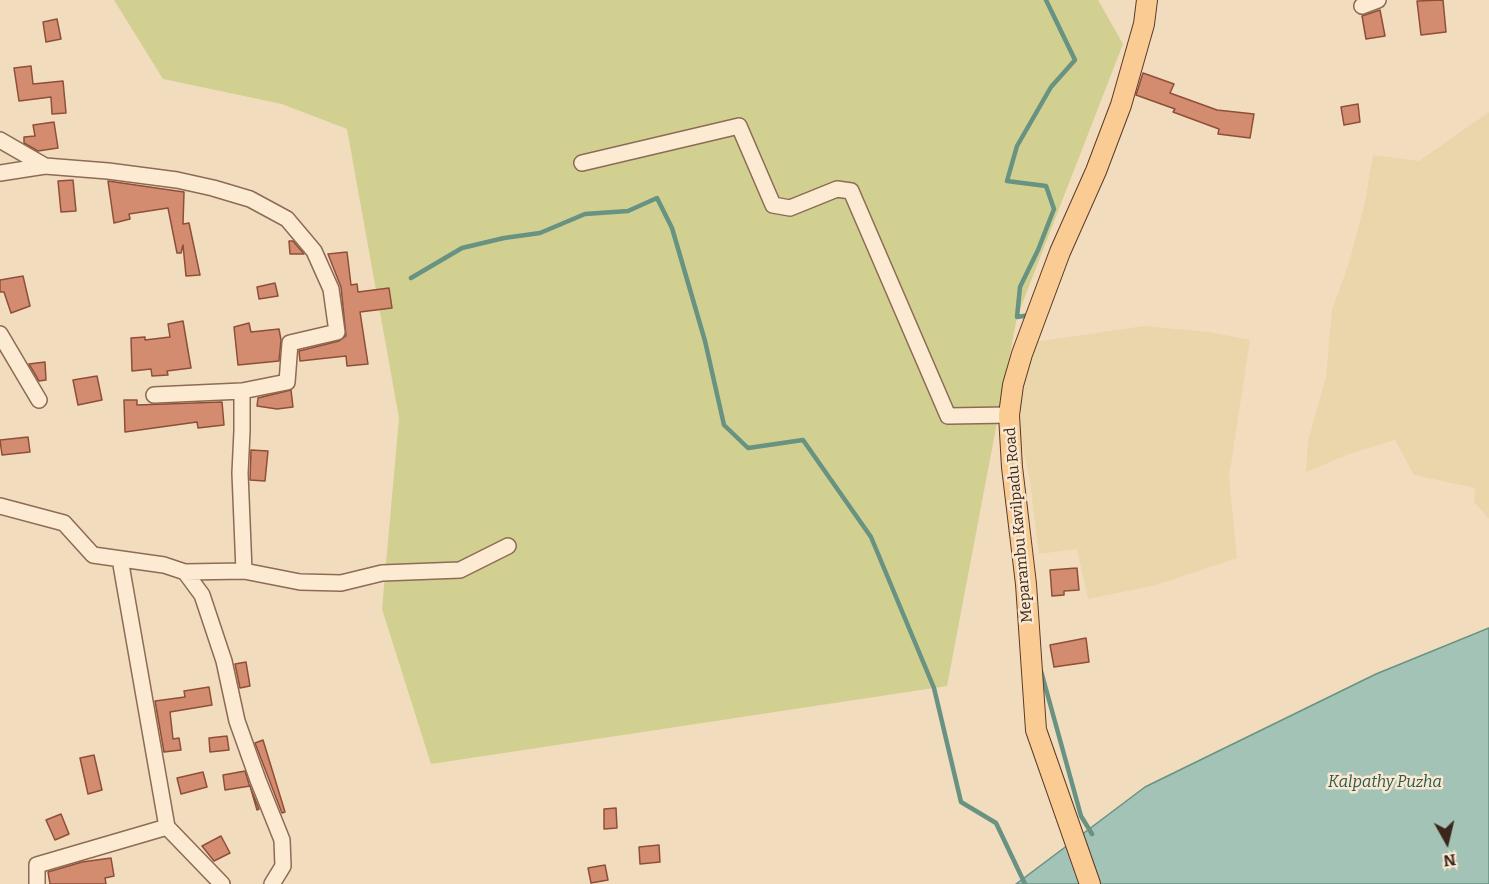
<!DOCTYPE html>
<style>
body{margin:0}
#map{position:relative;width:1489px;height:884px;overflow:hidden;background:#f2dcbe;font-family:Bitter,serif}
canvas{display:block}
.north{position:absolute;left:1417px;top:812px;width:60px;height:60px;-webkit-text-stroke:4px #f9e7cf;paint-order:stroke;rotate:172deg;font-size:16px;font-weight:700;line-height:24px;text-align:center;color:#3a261b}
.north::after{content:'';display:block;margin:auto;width:21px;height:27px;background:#3a261b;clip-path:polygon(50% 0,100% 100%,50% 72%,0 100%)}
</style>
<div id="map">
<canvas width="1489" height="884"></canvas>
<div class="north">N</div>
</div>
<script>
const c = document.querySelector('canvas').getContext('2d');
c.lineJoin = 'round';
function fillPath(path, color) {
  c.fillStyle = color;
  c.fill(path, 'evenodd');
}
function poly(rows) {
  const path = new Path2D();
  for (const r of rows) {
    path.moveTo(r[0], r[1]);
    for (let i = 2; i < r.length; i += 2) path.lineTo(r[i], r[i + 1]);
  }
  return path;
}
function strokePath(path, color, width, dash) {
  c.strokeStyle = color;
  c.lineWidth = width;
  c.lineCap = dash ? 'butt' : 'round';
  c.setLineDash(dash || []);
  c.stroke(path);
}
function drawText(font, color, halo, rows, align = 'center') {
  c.font = font + ' Bitter,serif';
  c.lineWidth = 5;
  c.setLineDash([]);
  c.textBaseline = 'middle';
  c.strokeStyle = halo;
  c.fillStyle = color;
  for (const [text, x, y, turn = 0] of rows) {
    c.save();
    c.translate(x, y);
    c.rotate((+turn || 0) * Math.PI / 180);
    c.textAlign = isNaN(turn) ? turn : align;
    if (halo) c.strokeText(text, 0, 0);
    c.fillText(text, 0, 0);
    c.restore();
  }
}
fillPath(poly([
 [1489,112,1489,519,1474,502,1475,488,1414,475,1395,440,1349,454,1306,472,1308,441,1326,378,1332,310,1349,263,1365,202,1373,155,1419,161],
 [1144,326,1209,332,1250,340,1229,477,1237,558,1156,585,1088,599,1077,549,1039,554,1030,482,1021,438,1021,395,1034,342]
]), '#e9d6ab');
fillPath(poly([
 [114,0,1098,0,1123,44,1017,317,947,686,431,764,382,609,399,418,347,129,282,104,163,79]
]), '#d1d091');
const water = poly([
 [1489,628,1489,884,1016,884,1145,787,1376,674,1489,628]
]);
fillPath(water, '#a2c3b5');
strokePath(water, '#689282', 1.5);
strokePath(poly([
 [411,278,462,248,504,238,540,233,585,214,628,211,657,198,672,228,705,341,724,425,748,448,803,440,871,537,934,688,961,802,996,823,1025,884],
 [1030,315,1017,317,1020,287,1038,250,1054,209,1046,186,1007,181,1017,146,1051,87,1075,60,1046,0],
 [1041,671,1081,816,1092,834]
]), '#689282', 4.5);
const building = poly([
 [1443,0,1446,32,1421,35,1417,1,1443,0],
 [1380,10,1385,36,1366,39,1362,16,1380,10],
 [57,19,61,39,46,42,43,22,57,19],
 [31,66,33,84,63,81,66,113,52,114,51,97,19,101,14,68,31,66],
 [1143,73,1174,84,1170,93,1217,110,1254,114,1250,138,1218,134,1219,129,1173,112,1175,109,1136,95,1143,73],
 [1358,104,1360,122,1344,125,1341,107,1358,104],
 [54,122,58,148,38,151,24,143,24,137,35,136,33,125,54,122],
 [73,180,76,211,61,212,58,181,73,180],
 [108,181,184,192,183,224,189,223,200,275,186,276,183,245,181,253,177,253,168,208,129,214,130,219,114,223,108,181],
 [289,241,293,241,304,254,290,254,289,241],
 [347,252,351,285,357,284,358,292,389,288,392,308,360,312,368,364,347,366,346,356,300,361,299,351,339,341,346,336,341,287,328,254,347,252],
 [23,276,30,306,11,313,4,292,0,292,0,280,23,276],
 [275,283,278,296,259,299,257,287,275,283],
 [183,321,191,368,167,371,168,375,152,376,151,369,132,371,131,338,145,337,145,340,170,337,168,324,183,321],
 [249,323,251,332,279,329,281,340,279,361,238,365,234,327,249,323],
 [45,362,46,380,39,381,29,364,45,362],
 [97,376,102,400,78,405,73,380,97,376],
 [291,390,293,407,277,409,257,406,258,398,291,390],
 [124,400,137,400,137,405,222,402,224,425,198,428,197,422,125,432,124,400],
 [28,437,30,452,2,455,0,440,28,437],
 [251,450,268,451,265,481,250,480,251,450],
 [1077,568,1079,590,1064,591,1064,595,1052,596,1050,570,1077,568],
 [1086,638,1089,662,1054,667,1050,645,1086,638],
 [246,662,250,686,240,688,235,664,246,662],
 [209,687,212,705,170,712,173,739,179,738,181,750,164,752,155,701,185,697,184,691,209,687],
 [227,736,229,750,210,752,209,738,227,736],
 [263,740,285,812,282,813,255,743,263,740],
 [94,755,102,790,88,794,80,758,94,755],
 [245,771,249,784,259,809,257,810,250,786,225,790,223,775,245,771],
 [203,772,207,787,181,794,177,778,203,772],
 [616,808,617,828,604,829,604,809,616,808],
 [61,814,69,834,55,840,46,820,61,814],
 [221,836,230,853,214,861,202,846,221,836],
 [659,845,660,862,640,864,639,847,659,845],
 [111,858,114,876,105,878,106,884,50,884,48,872,82,862,111,858],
 [605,865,608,880,591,883,588,868,605,865]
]);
fillPath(building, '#d48c70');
strokePath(building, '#8e4f38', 1.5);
const minor = poly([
 [1362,6,1378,0],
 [0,140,45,166],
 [582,163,739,126,773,205,790,208,837,189,851,191,948,416,1009,415],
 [0,173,45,166,108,171,177,180,213,188,250,199,287,219,314,251,331,289,337,332,290,343,287,382,242,391,242,431,240,473,244,571],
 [0,334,39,400],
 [154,395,242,391],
 [0,506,64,523,93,555,164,565,185,572,202,595,224,661,237,721,258,780,282,840,283,866,272,884],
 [120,559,167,827,222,884],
 [185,572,244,571,300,582,341,583,382,573,460,570,508,546],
 [37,884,37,865,167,827]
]);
const major = poly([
 [1090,884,1036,730,1026,584,1012,467,1009,415,1013,385,1022,354,1060,252,1096,171,1121,105,1144,24,1147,0]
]);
strokePath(minor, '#8d6b55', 18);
strokePath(major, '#5a3a2a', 22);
strokePath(minor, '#fcead2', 15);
strokePath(major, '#facb92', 20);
drawText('15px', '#3a261b', '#f9e7cf', [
 ["Meparambu Kavilpadu Road",1019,525,-95]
]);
drawText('italic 16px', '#295c52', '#f9e7cf', [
 ["Kalpathy Puzha",1385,783]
]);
</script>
